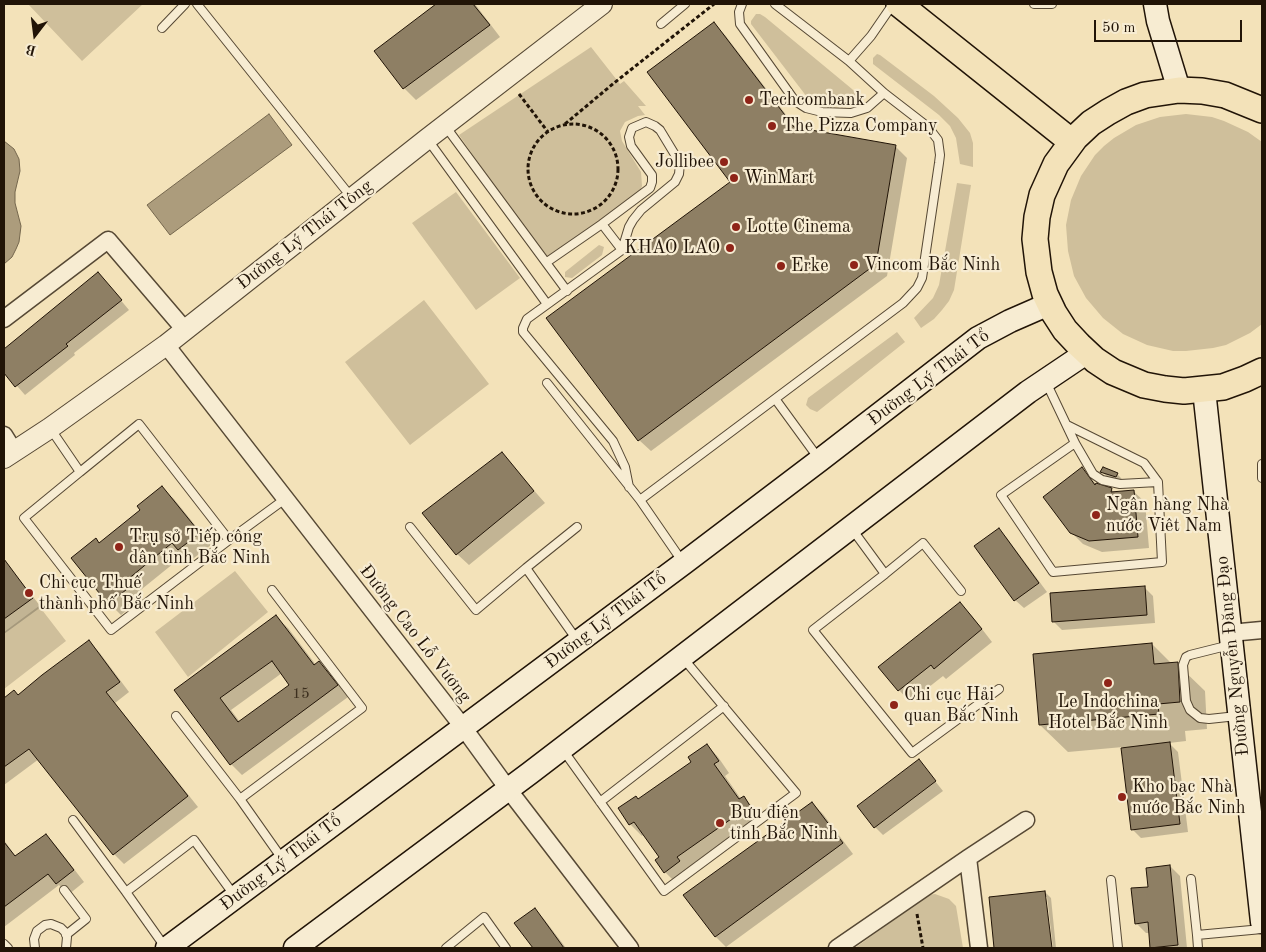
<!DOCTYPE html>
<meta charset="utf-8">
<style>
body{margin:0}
#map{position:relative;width:1266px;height:952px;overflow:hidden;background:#f3e2b9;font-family:"Old Standard TT",serif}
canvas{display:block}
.frame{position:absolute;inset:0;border:5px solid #211407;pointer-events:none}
.north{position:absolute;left:10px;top:10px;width:50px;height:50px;-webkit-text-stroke:4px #f7ecd2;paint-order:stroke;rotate:195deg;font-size:14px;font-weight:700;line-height:20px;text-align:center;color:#211407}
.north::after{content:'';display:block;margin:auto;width:18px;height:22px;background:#211407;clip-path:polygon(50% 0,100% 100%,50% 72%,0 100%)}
.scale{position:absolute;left:1094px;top:20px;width:148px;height:22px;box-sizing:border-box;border:2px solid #211407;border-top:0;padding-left:6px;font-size:15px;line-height:18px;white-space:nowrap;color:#211407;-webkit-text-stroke:4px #f7ecd2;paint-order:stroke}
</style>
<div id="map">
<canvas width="1266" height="952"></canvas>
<div class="frame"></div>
<div class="north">B</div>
<div class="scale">50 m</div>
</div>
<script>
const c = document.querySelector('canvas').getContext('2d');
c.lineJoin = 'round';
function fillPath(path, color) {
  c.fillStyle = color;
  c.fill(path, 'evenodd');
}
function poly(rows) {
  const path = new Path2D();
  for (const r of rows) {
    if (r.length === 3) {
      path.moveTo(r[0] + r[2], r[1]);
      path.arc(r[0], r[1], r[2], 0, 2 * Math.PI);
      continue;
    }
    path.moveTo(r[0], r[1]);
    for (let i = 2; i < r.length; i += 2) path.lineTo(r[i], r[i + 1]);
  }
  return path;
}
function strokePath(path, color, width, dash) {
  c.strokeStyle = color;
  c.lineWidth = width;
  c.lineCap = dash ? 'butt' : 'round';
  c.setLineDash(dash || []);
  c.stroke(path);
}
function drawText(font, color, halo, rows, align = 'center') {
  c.font = font + ' "Old Standard TT",serif';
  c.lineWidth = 4.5;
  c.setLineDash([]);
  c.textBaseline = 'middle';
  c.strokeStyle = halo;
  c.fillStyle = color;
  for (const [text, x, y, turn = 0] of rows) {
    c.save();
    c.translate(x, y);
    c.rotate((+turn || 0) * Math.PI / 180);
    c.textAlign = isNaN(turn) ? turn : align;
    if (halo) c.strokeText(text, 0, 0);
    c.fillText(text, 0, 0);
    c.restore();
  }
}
fillPath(poly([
 [28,4,143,4,82,61],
 [756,14,760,14,765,17,852,89,856,93,856,96,852,104,812,100,807,97,751,24,751,21],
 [591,47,620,84,624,81,646,106,638,106,645,115,638,116,625,122,620,131,622,141,641,172,642,186,640,192,547,262,459,135],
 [877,54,880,55,934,96,958,118,970,133,973,143,973,167,960,164,956,138,950,126,939,115,873,64,873,58],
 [1186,114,1212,117,1224,121,1248,132,1262,142,1262,324,1250,333,1226,345,1213,348,1186,351,1173,351,1147,345,1123,334,1103,318,1086,298,1074,276,1068,251,1066,225,1071,200,1081,176,1095,155,1104,146,1114,138,1136,125,1160,117],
 [957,183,971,185,954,290,949,301,942,310,934,319,921,328,914,318,933,298,939,285],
 [456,192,520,278,476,310,412,223],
 [599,245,604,247,602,255,572,278,565,277,565,272],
 [424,300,489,384,410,445,345,362],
 [897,332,905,342,817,412,810,409,806,405,808,398],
 [235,571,268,612,188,677,155,632],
 [39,606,66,641,4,689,4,632],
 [935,894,949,899,956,906,963,948,855,948,928,895]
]), '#cfbf9b');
const water = poly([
 [269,114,292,145,170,235,147,205,269,114],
 [4,141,14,149,19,159,20,171,15,192,15,203,21,226,19,242,16,249,12,257,4,264,4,141]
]);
fillPath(water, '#ac9c7c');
strokePath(water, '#74664d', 1);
fillPath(poly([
 [438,4,475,4,500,37,416,100,404,88,376,51],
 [713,23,725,35,797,129,896,147,907,158,887,276,651,451,639,440,732,182],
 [98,273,129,310,74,353,75,355,25,395,4,371,4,351,49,315],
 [502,454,545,503,469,565,457,554],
 [1082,469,1096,484,1111,489,1115,493,1133,491,1145,502,1149,548,1102,552,1083,544,1071,532],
 [1103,469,1117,474,1129,486,1128,488,1114,483,1102,472],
 [162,488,174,499,211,545,190,561,184,555,137,593,142,598,121,615,109,603,73,558,99,544,142,510],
 [999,530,1007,538,1047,592,1024,608,1015,600],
 [11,570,19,579,41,607,4,634,4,575],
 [1144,587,1153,596,1155,623,1062,630,1053,621],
 [960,604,972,616,992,642,946,679,943,676,910,702,899,690],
 [276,617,288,628,316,665,319,663,331,674,348,697,242,775,231,764,176,690],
 [282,673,291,685,240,722,231,710],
 [89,642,99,652,129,692,115,703,198,807,124,864,114,854,39,759,4,785,4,699,14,691,19,696],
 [1152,644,1172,664,1177,664,1205,691,1207,729,1185,731,1186,741,1169,743,1178,752,1188,832,1141,838,1132,829,1123,747,1068,752,1040,725],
 [707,745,718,757,729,773,725,776,741,799,743,797,755,809,763,821,676,883,665,872,661,857,644,834,642,836,630,824,639,800,693,762],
 [919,761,943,791,883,835,875,827],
 [812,803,823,814,853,854,726,947,715,936],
 [46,835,57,847,84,882,68,895,59,885,4,927,4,840,16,857],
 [1170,866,1180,876,1187,948,1152,948,1150,933,1146,933,1136,923,1149,888],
 [1045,892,1051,898,1056,948,1053,948,1047,897,1045,897,1051,948,996,948,990,898],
 [535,910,544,919,566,948,534,948,516,923]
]), '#0003');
const building = poly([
 [436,4,473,4,490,25,403,89,374,51,436,4],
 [714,22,794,127,896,145,876,264,638,441,546,318,730,182,647,72,714,22],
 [98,272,122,300,66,344,68,346,15,387,4,373,4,349,98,272],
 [502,452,534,491,456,555,422,513,502,452],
 [1082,467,1095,485,1096,483,1112,488,1111,492,1134,490,1138,537,1089,541,1070,533,1043,497,1082,467],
 [1103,467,1118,473,1116,477,1100,472,1103,467],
 [162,486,200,533,178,550,172,543,127,580,131,586,108,604,71,558,96,538,99,543,140,510,137,506,162,486],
 [999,528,1039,583,1014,601,974,546,999,528],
 [4,559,33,598,4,619,4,559],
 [1145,586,1147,615,1052,622,1050,593,1145,586],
 [960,602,982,629,934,669,931,665,898,691,878,667,960,602],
 [276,615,314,665,319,661,338,685,230,765,174,690,276,615],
 [272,661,289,685,238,722,220,698,272,661],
 [89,640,120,682,106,692,188,796,113,855,29,749,4,767,4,698,14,690,18,695,42,675,89,640],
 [1152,643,1154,664,1178,662,1180,702,1158,704,1159,714,1039,725,1033,654,1152,643],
 [1170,742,1180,824,1131,830,1121,748,1170,742],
 [707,744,719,761,714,764,739,799,744,796,752,809,736,820,734,817,677,857,680,861,664,873,655,860,659,857,634,822,629,825,618,808,636,796,638,799,691,762,688,757,707,744],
 [919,759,936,781,874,828,857,806,919,759],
 [812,802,843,843,715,937,683,895,812,802],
 [46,834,74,870,56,884,48,874,4,907,4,842,15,856,46,834],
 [1170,865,1178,945,1150,948,1148,922,1135,924,1131,888,1148,887,1146,868,1170,865],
 [1045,891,1052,948,994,948,989,897,1045,891],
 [535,908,564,948,533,948,514,923,535,908]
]);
fillPath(building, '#8e7f64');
strokePath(building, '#211407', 1);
const service = poly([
 [197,4,352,198],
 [742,4,739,12,740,24,795,101,806,108,822,112,851,113,867,108,884,93],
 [1034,4,1052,4],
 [661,24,685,4],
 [162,28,185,4],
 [849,61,871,36,893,4],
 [446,127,567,291],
 [428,140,547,304],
 [602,224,622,250],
 [547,262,602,224,650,188,652,182,652,175,631,146,629,137,632,128,646,122,655,126,660,130,680,163,679,174,675,182,641,210,633,220,629,227,622,250,527,319,523,328,523,332,613,441,625,467,629,487],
 [1046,382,1075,443,1001,495,1053,572,1162,562,1158,482,1144,463,1067,425],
 [547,383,640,500,682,561],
 [776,400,819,459],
 [50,428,80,472,24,518,111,630,229,540,139,424,80,472],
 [1075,443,1093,474,1102,480,1120,484,1158,482],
 [1262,464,1262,478],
 [640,500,903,303,917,288,922,278,939,163,940,155,938,140,928,127,884,93,849,61,775,4],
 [410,527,476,610,526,568],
 [577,527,526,568,577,640],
 [852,529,885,574,813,630,912,753,999,689],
 [229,540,285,499],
 [885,574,923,543,961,591],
 [272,590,362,708,240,799,283,860],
 [1230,645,1190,655,1186,657,1183,665,1186,701,1190,710,1200,718,1209,719,1237,716],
 [176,716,240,799],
 [563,750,664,891,796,793,683,658],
 [600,802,724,706],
 [73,820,126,892],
 [1191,879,1197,935,1262,929],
 [1111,880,1118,948],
 [64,890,86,919,66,935],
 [1197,935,1198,948],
 [4,944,8,948],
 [165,947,126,892,194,840,234,895],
 [35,948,34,939,37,931,45,925,51,924,61,928,65,932,67,937,66,948],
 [446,948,484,917,506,948]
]);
const minor = poly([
 [4,319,108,240,185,330],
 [166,345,463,727,508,789,630,948],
 [4,435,14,451],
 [1230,633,1262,630],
 [968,858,979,948],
 [837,948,968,858,1026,820]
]);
const tertiary = poly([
 [4,458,50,428,166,345,427,139,602,4]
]);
const secondary = poly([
 [1155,4,1158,21,1179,90],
 [1204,390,1262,922],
 [167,948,684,563,820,460,978,338,1010,321,1049,304],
 [295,948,530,773,1028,392,1086,353]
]);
const primary = poly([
 [899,4,1072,142],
 [1262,110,1225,95,1202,91,1179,90,1145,95,1126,102,1108,112,1091,123,1075,138,1056,164,1042,195,1037,217,1035,239,1039,272,1045,294,1054,313,1065,330,1079,345,1095,360,1113,372,1144,385,1165,389,1184,391,1223,387,1245,379,1262,371]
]);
strokePath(service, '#564834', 10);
strokePath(minor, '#564834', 19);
strokePath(tertiary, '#564834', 22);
strokePath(secondary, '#211407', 25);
strokePath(primary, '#211407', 28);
strokePath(poly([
 [519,94,548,132],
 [565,124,614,83,714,4],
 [573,169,45],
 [917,914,923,948]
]), '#211407', 3, [4, 2.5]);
strokePath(service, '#f7ecd2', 8);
strokePath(minor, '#f7ecd2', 16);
strokePath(tertiary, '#f7ecd2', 20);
strokePath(secondary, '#f7ecd2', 22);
strokePath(primary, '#f3e2b9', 25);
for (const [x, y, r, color] of [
 [749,100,5,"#8f2418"],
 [772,126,5,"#8f2418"],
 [724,162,5,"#8f2418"],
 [734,178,5,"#8f2418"],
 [736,227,5,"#8f2418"],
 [730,248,5,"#8f2418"],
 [854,265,5,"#8f2418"],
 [781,266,5,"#8f2418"],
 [1096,515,5,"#8f2418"],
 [119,547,5,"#8f2418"],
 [29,593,5,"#8f2418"],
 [1108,683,5,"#8f2418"],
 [894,705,5,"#8f2418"],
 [1122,797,5,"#8f2418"],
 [720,823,5,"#8f2418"]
]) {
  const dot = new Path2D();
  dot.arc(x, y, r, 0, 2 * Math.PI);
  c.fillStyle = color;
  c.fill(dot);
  strokePath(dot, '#f7ecd2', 2);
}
drawText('15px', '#3c2f1e', null, [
 ["15",301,694]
]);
drawText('18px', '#211407', '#f7ecd2', [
 ["Techcombank",759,100],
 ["The Pizza Company",782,126],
 ["Jollibee",714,162,"right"],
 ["WinMart",744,178],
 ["Lotte Cinema",746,227],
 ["KHAO LAO",720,248,"right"],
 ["Vincom Bắc Ninh",864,265],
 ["Erke",791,266],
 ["Ngân hàng Nhà",1106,505],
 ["nước Viêt Nam",1106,526],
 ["Trụ sở Tiếp công",129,537],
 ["dân tỉnh Bắc Ninh",129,558],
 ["Chi cục Thuế",39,583],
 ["thành phố Bắc Ninh",39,604],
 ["Chi cục Hải",904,695],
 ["quan Bắc Ninh",904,716],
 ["Le Indochina",1108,702,"center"],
 ["Hotel Bắc Ninh",1108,723,"center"],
 ["Kho bạc Nhà",1132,787],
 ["nước Bắc Ninh",1132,808],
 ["Bưu điện",730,813],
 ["tỉnh Bắc Ninh",730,834]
], 'left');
drawText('18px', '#211407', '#f7ecd2', [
 ["Đường Lý Thái Tông",305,235,-38],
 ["Đường Lý Thái Tổ",929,378,-37],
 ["Đường Lý Thái Tổ",606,621,-37],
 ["Đường Cao Lỗ Vương",415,634,52],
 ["Đường Nguyễn Đăng Đạo",1233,656,-96],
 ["Đường Lý Thái Tổ",281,863,-37]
]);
</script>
